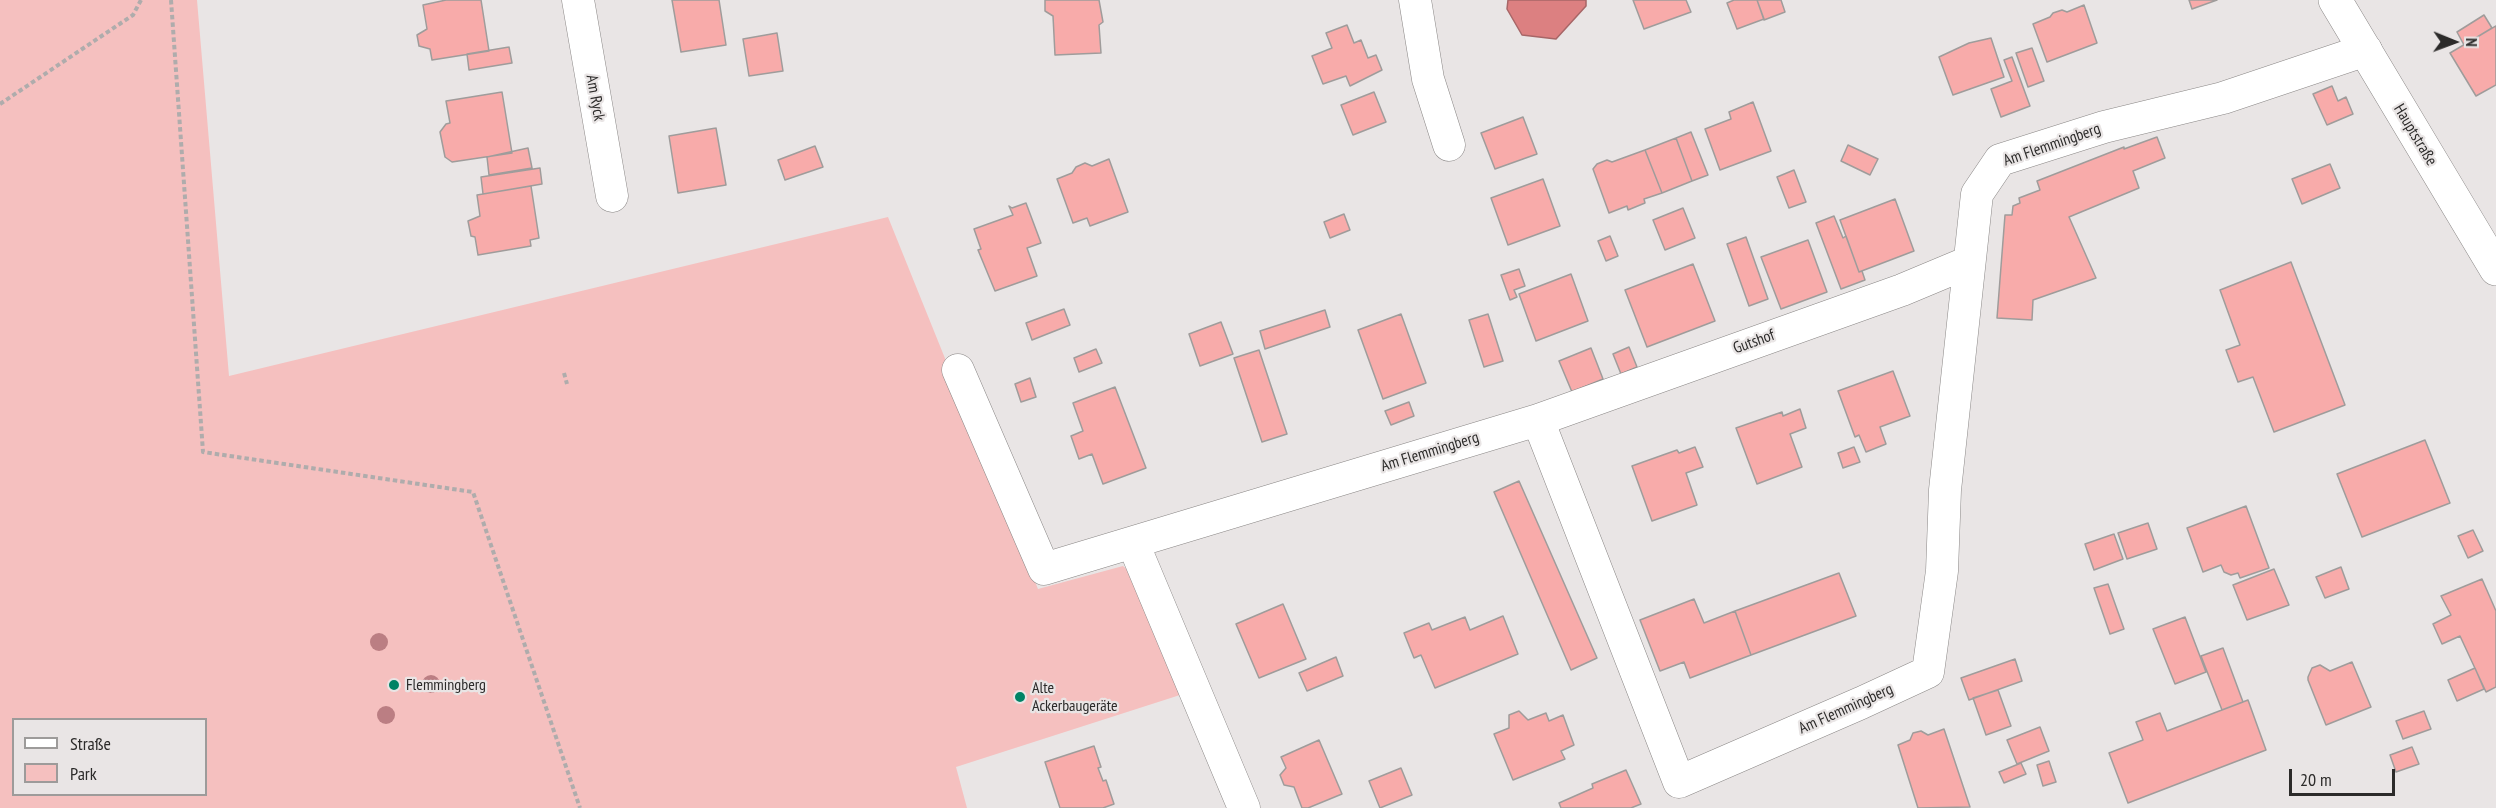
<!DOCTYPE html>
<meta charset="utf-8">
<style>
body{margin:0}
#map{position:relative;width:2496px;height:808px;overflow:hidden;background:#e9e5e5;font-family:"PT Sans Narrow",sans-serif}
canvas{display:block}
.legend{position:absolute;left:12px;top:718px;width:195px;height:78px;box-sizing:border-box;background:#e9e5e5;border:2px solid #9d9b9a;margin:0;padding:8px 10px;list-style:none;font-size:18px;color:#2c2b2a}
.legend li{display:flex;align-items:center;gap:12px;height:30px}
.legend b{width:30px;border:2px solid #9d9b9a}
.north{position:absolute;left:2424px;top:12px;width:60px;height:60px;-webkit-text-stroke:4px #e9e5e5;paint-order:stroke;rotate:91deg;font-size:16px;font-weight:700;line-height:24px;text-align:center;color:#2c2b2a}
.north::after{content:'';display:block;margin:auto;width:21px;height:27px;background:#2c2b2a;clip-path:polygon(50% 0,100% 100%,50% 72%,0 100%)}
.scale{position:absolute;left:2289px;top:769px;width:106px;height:27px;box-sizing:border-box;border:3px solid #2c2b2a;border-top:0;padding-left:8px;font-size:18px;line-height:21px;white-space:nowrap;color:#2c2b2a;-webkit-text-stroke:4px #e9e5e5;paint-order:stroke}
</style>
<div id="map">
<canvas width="2496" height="808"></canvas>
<ul class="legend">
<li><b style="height:8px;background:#fff"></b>Straße</li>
<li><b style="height:16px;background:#f5c0bf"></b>Park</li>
</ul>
<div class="north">N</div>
<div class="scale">20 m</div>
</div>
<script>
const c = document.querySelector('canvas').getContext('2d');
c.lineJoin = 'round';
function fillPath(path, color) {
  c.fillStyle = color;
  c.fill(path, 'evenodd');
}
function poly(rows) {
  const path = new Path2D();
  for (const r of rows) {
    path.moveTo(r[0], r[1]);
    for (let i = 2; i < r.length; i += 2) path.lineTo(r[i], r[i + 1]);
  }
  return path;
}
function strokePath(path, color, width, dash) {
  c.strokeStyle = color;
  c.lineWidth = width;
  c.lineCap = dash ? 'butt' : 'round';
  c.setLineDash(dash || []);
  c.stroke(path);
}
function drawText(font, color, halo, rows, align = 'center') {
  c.font = font + ' "PT Sans Narrow",sans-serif';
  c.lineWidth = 4.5;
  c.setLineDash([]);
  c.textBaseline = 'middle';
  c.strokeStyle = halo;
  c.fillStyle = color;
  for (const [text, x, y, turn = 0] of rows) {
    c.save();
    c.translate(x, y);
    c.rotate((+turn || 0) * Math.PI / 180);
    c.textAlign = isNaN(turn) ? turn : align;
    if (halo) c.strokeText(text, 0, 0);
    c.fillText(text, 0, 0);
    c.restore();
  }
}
fillPath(poly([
 [0,0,197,0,229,376,888,217,1038,589,1123,566,1136,577,1180,695,956,767,967,808,0,808],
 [14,720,206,720,206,794,14,794]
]), '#f5c0bf');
const water = poly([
 [1508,0,1586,0,1586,6,1556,39,1522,35,1507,9,1508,0]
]);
fillPath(water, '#dc8081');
strokePath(water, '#a76667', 1.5);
const building = poly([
 [446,0,481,0,489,51,432,60,430,49,419,46,417,35,427,29,423,5,446,0],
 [672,0,719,0,726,45,681,52,672,0],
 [1045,0,1099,0,1103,22,1099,25,1101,53,1055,55,1053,16,1045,11,1045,0],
 [1633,0,1686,0,1691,12,1644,29,1633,0],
 [1734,0,1757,0,1764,19,1737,29,1727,3,1734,0],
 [1757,0,1781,0,1785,12,1764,20,1757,0],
 [2189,0,2217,0,2192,9,2189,0],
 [2084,5,2097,43,2047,62,2033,24,2050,17,2053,13,2062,10,2067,12,2084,5],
 [2484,15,2492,28,2464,45,2457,32,2484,15],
 [1347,25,1354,43,1361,40,1368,58,1376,55,1382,70,1350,86,1346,76,1323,84,1312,56,1332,48,1326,33,1347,25],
 [2496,26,2496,85,2476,96,2450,53,2496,26],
 [777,33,783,71,749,76,743,39,777,33],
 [1991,38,2004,77,1953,95,1939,57,1969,43,1991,38],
 [509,47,512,63,469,70,467,54,509,47],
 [2032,48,2044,81,2028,87,2016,53,2032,48],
 [2012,57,2030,106,2001,117,1991,89,2012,81,2004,60,2012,57],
 [2332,86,2338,101,2346,97,2353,114,2327,125,2313,94,2332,86],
 [502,92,512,153,452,162,445,157,440,132,446,124,450,123,446,101,502,92],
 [1374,92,1386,122,1353,135,1341,105,1374,92],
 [1753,102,1771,151,1720,170,1705,129,1731,119,1729,112,1753,102],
 [1523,117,1537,154,1495,169,1481,133,1523,117],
 [716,128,726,185,678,193,669,136,716,128],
 [1691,132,1708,175,1692,181,1676,138,1691,132],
 [2157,137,2165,158,2133,171,2139,188,2069,217,2096,278,2033,300,2032,320,1997,318,2005,215,2012,215,2013,206,2020,203,2019,198,2040,190,2037,181,2124,147,2124,149,2157,137],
 [1676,138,1692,181,1662,193,1645,150,1676,138],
 [1848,145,1878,159,1870,175,1841,161,1848,145],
 [815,146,823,167,785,180,778,160,815,146],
 [528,148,532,168,489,175,487,157,528,148],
 [1645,150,1662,193,1644,199,1645,203,1628,210,1627,206,1609,213,1593,169,1597,164,1607,160,1612,162,1645,150],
 [1109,159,1128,212,1090,226,1087,218,1073,223,1057,179,1072,173,1076,167,1085,163,1092,166,1109,159],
 [2330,164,2340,188,2302,204,2292,179,2330,164],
 [540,168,542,184,483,194,481,177,540,168],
 [1794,170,1806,202,1789,208,1777,177,1794,170],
 [1543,179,1560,226,1508,245,1491,198,1543,179],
 [531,186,539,238,530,240,531,246,478,255,475,237,471,236,468,221,480,216,477,195,531,186],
 [1895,199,1914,251,1859,272,1840,220,1895,199],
 [1026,203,1041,243,1027,248,1037,276,995,291,978,250,981,249,974,229,1013,215,1009,206,1012,208,1026,203],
 [1683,208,1695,238,1665,250,1653,220,1683,208],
 [1344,214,1350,230,1330,238,1324,222,1344,214],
 [1834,216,1843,238,1846,236,1859,272,1862,271,1865,280,1841,289,1816,223,1834,216],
 [1610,236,1618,256,1606,261,1598,241,1610,236],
 [1746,237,1768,299,1749,306,1727,244,1746,237],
 [1808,240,1827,292,1781,309,1761,257,1808,240],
 [2291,262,2345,405,2274,432,2253,377,2238,382,2226,350,2240,345,2220,290,2291,262],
 [1693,264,1715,321,1647,347,1625,290,1693,264],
 [1519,269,1525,286,1514,290,1517,297,1510,300,1501,275,1519,269],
 [1571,274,1588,321,1536,341,1519,294,1571,274],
 [1064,309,1070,325,1032,340,1026,323,1064,309],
 [1325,310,1330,327,1265,349,1260,331,1325,310],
 [1401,314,1426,383,1383,399,1358,330,1401,314],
 [1488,314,1503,361,1484,367,1469,320,1488,314],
 [1221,322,1233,354,1200,366,1189,334,1221,322],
 [1629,347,1637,367,1621,374,1613,354,1629,347],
 [1591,348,1603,379,1572,392,1559,361,1591,348],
 [1096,349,1102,363,1079,372,1074,358,1096,349],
 [1259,350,1287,434,1262,442,1234,358,1259,350],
 [1893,371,1910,416,1880,427,1886,444,1866,452,1859,435,1855,437,1838,391,1893,371],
 [1030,378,1036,397,1021,402,1015,384,1030,378],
 [1115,387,1146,468,1103,484,1092,454,1079,459,1071,436,1083,431,1073,403,1115,387],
 [1409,402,1414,416,1391,425,1385,411,1409,402],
 [1800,409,1806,428,1790,434,1802,467,1757,484,1736,428,1782,412,1783,416,1800,409],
 [2425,440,2450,503,2362,537,2337,474,2425,440],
 [1695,447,1703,467,1686,473,1697,505,1652,521,1632,466,1677,450,1679,453,1695,447],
 [1854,447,1860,462,1843,468,1838,453,1854,447],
 [1519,481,1597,658,1571,670,1494,492,1519,481],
 [2246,506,2269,568,2240,578,2238,573,2231,575,2224,572,2221,565,2203,572,2187,528,2246,506],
 [2148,523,2157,549,2127,559,2118,533,2148,523],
 [2473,530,2483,551,2468,558,2458,536,2473,530],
 [2114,534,2123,559,2094,570,2085,544,2114,534],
 [2341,567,2349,589,2325,598,2316,577,2341,567],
 [2274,569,2289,605,2247,620,2233,585,2274,569],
 [1839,573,1856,616,1751,655,1735,611,1839,573],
 [2482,579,2496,611,2496,687,2486,692,2460,636,2442,644,2433,624,2451,615,2441,596,2482,579],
 [2108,584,2124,629,2110,634,2094,588,2108,584],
 [1694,599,1704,623,1735,611,1751,655,1690,678,1684,662,1660,671,1640,620,1694,599],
 [1283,604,1306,659,1259,678,1236,624,1283,604],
 [1503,616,1518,654,1435,688,1421,655,1414,658,1404,633,1429,623,1432,630,1465,617,1470,630,1503,616],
 [2185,617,2206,672,2175,684,2153,629,2185,617],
 [2223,648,2243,702,2222,710,2201,656,2223,648],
 [1336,657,1343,676,1307,691,1299,673,1336,657],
 [2015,659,2022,681,1969,700,1961,678,2015,659],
 [2352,662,2371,707,2326,725,2308,680,2308,677,2312,668,2320,665,2330,671,2352,662],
 [2475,668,2484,689,2457,701,2448,680,2475,668],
 [1998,690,2011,726,1986,735,1973,698,1998,690],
 [2248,700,2266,750,2128,803,2109,753,2143,740,2136,722,2160,713,2167,731,2248,700],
 [1519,711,1528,720,1546,713,1549,721,1563,715,1574,745,1561,751,1565,759,1513,780,1494,734,1509,728,1509,715,1519,711],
 [2424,711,2431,729,2403,739,2396,721,2424,711],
 [2040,727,2049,751,2017,764,2007,740,2040,727],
 [1944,729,1970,807,1918,808,1898,745,1910,740,1913,733,1921,731,1928,735,1944,729],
 [1319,740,1342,794,1308,808,1302,808,1294,787,1284,785,1280,775,1286,768,1281,757,1319,740],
 [1094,746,1101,767,1098,768,1103,781,1106,780,1114,804,1103,808,1060,808,1045,762,1094,746],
 [2412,747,2419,764,2396,772,2390,755,2412,747],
 [2049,761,2056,782,2043,786,2037,765,2049,761],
 [2021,763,2026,774,2004,783,1999,772,2021,763],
 [1401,768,1412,795,1380,808,1369,781,1401,768],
 [1626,770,1641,804,1631,808,1561,808,1559,803,1593,788,1592,784,1626,770]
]);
fillPath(building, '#f8abaa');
strokePath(building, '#9f9c9b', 1.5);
const street = poly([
 [578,0,612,196],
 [1415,0,1428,79,1449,145],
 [958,370,1044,569,1538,420,1679,782,1861,703,1928,672,1942,571,1945,490,1977,194,2000,160,2104,127,2223,98,2366,50],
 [1538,420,1902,290,1969,262],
 [1133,543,1244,808]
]);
const secondary = poly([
 [2335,0,2496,269]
]);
strokePath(street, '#8a8786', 33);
strokePath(secondary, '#8a8786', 34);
strokePath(poly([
 [171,0,203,452,473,492,580,808],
 [0,104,133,15,141,0],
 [564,373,567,384]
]), '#afacac', 4, [4.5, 3]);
strokePath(street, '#fff', 32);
strokePath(secondary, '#fff', 33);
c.fillStyle = '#bb7e83';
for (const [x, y] of [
 [379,642],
 [431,684],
 [386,715]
]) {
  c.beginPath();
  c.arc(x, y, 9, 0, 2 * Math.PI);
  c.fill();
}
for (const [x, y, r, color] of [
 [394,685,6,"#008365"],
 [1020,697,6,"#008365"]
]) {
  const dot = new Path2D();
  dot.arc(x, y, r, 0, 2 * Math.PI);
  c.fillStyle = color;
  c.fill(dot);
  strokePath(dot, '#e9e5e5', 2);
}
drawText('16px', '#2c2b2a', '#e9e5e5', [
 ["Am Ryck",595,98,80],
 ["Hauptstraße",2415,135,59],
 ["Am Flemmingberg",2052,145,-19],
 ["Gutshof",1754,342,-20],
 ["Am Flemmingberg",1430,452,-17],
 ["Am Flemmingberg",1846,709,-24]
]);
drawText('16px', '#2c2b2a', '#e9e5e5', [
 ["Flemmingberg",406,685],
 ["Alte",1032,688],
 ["Ackerbaugeräte",1032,706]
], 'left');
</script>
